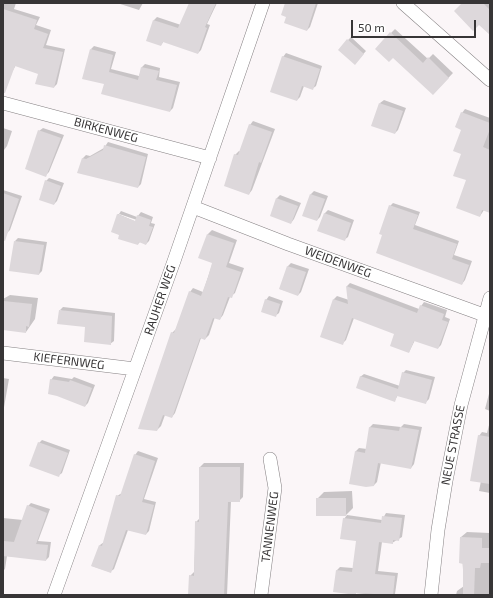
<!DOCTYPE html>
<style>
body{margin:0}
#map{position:relative;width:493px;height:598px;overflow:hidden;background:#fbf6f8;font-family:"Exo 2",sans-serif}
canvas{display:block}
.frame{position:absolute;inset:0;border:4px solid #373536;pointer-events:none}
.scale{position:absolute;left:351px;top:20px;width:125px;height:18px;box-sizing:border-box;border:2px solid #373536;border-top:0;padding-left:5px;font-size:12px;line-height:14px;white-space:nowrap;color:#373536;-webkit-text-stroke:3px #fff;paint-order:stroke}
</style>
<div id="map">
<canvas width="493" height="598"></canvas>
<div class="frame"></div>
<div class="scale">50 m</div>
</div>
<script>
const c = document.querySelector('canvas').getContext('2d');
c.lineJoin = 'round';
function fillPath(path, color) {
  c.fillStyle = color;
  c.fill(path, 'evenodd');
}
function poly(rows) {
  const path = new Path2D();
  for (const r of rows) {
    path.moveTo(r[0], r[1]);
    for (let i = 2; i < r.length; i += 2) path.lineTo(r[i], r[i + 1]);
  }
  return path;
}
function strokePath(path, color, width, dash) {
  c.strokeStyle = color;
  c.lineWidth = width;
  c.lineCap = dash ? 'butt' : 'round';
  c.setLineDash(dash || []);
  c.stroke(path);
}
function drawText(font, color, halo, rows, align = 'center') {
  c.font = font + ' "Exo 2",sans-serif';
  c.lineWidth = 3;
  c.setLineDash([]);
  c.textBaseline = 'middle';
  c.strokeStyle = halo;
  c.fillStyle = color;
  for (const [text, x, y, turn = 0] of rows) {
    c.save();
    c.translate(x, y);
    c.rotate((+turn || 0) * Math.PI / 180);
    c.textAlign = isNaN(turn) ? turn : align;
    if (halo) c.strokeText(text, 0, 0);
    c.fillText(text, 0, 0);
    c.restore();
  }
}
fillPath(poly([
 [3,3,16,3,14,9,40,17,36,25,51,30,46,45,65,49,57,84,54,87,39,73,16,65,12,72,3,69],
 [117,3,143,3,139,10],
 [190,3,217,3,207,24,210,25,201,50,198,53,164,41,161,45,147,40,154,20,157,17,181,25],
 [286,3,318,3,310,27,307,30,287,16],
 [463,3,490,3,490,34,479,24],
 [395,29,428,59,433,54,453,73,433,94,391,33],
 [351,37,366,51,358,60,348,40],
 [94,46,116,52,111,69,139,76,142,67,145,64,160,68,159,77,180,82,173,108,170,111,105,83,91,49],
 [286,53,322,66,316,86,312,89,304,86,300,97,297,100,283,57],
 [384,100,406,108,398,130,395,133,380,103],
 [465,109,490,118,490,211,484,210,480,216,467,179,462,154,462,113],
 [253,121,275,129,252,190,249,194,235,155,239,151,241,152,250,125],
 [3,128,12,131,7,146,4,150],
 [43,128,64,135,49,172,46,175,39,131],
 [108,142,148,154,141,184,138,187,78,172,83,158,86,155,90,156,104,148],
 [49,178,64,183,57,201,54,204,46,181],
 [3,190,22,196,10,230,7,233,3,232],
 [314,191,328,196,320,217,317,220,311,194],
 [280,195,301,203,294,219,291,223,271,215,277,198],
 [393,203,420,212,415,225,459,241,454,255,472,261,465,280,462,284,383,234,390,206],
 [328,210,354,220,348,237,344,240,324,214],
 [121,211,137,217,141,212,153,217,151,223,155,224,149,241,146,244,140,242,138,244,112,231,118,214,139,223,140,221,119,214],
 [212,230,237,240,229,263,244,268,235,293,230,297,223,315,220,319,215,317,209,335,205,339,201,338,175,413,172,417,165,415,161,426,157,430,172,333,176,329,190,292,193,288,203,292,213,262,200,257,208,234],
 [18,238,47,242,42,271,39,274,15,241],
 [291,263,309,269,301,292,298,295,280,289,288,266],
 [350,283,419,309,424,302,447,310,445,317,450,319,441,345,438,348,415,340,409,352,395,333,354,318,346,340,342,344,321,336,334,299,337,296,349,300,347,286],
 [10,295,38,298,35,319,26,332,3,329,3,299],
 [269,296,283,301,279,313,275,316,266,300],
 [63,307,115,313,114,341,110,344,86,326,60,310],
 [406,370,435,377,429,399,426,402,398,395,395,400,360,377,364,374,400,386,403,373],
 [54,376,72,379,74,377,95,385,88,403,85,406,51,380],
 [3,378,9,379,3,413],
 [490,390,490,411,485,409],
 [490,421,490,493,479,491,481,481,479,436,482,432,487,433],
 [373,424,401,427,404,424,422,427,414,464,411,468,381,462,377,482,374,485,350,483,356,451,359,448,367,449,370,427],
 [42,440,70,450,62,473,58,476,39,443],
 [138,451,158,458,144,499,156,502,149,531,146,534,128,530,114,569,110,572,92,566,100,545,104,542,117,496,122,493,135,455],
 [204,463,244,463,243,497,239,501,231,501,227,595,189,595,190,576,194,572,196,522,200,518,200,467],
 [352,491,353,508,346,515,317,499,324,492],
 [31,503,50,509,38,541,51,542,49,557,46,560,7,556,5,569,3,571,3,518,23,520,28,506],
 [386,513,405,515,402,537,392,543,382,542,378,571,398,573,395,594,376,595,334,591,337,570,340,567,353,568,357,541,344,519,347,515,382,520],
 [467,532,490,533,490,595,456,595,457,591,464,586,461,537]
]), '#0003');
fillPath(poly([
 [189,3,216,3,205,27,207,28,198,54,163,42,161,46,146,41,153,20,178,28],
 [285,3,316,3,307,31,284,23,286,17,281,15],
 [462,3,483,3,490,10,490,35,479,25,473,31,454,11],
 [3,9,37,20,34,29,48,34,43,48,63,52,54,88,35,84,38,74,15,66,5,93,3,93],
 [390,32,423,63,428,57,449,78,433,95,393,58,389,62,375,49],
 [347,39,364,54,355,65,338,50],
 [90,49,113,55,109,72,138,80,141,67,159,71,156,80,177,85,170,112,101,94,104,84,82,79],
 [282,56,320,69,313,90,302,86,297,101,270,92],
 [379,103,403,111,395,134,371,126],
 [461,112,490,123,490,129,483,147,490,150,490,213,482,210,480,217,456,208,466,180,453,176,461,154,453,151,461,130,455,127],
 [249,124,272,132,261,163,259,162,249,195,224,186,234,154,238,155],
 [38,130,61,138,46,177,25,169],
 [104,145,146,157,138,188,77,173,82,158,86,159,103,150],
 [45,180,61,186,54,205,39,200],
 [3,193,19,199,5,241,3,240],
 [310,194,325,199,317,221,302,216],
 [276,198,298,206,291,224,270,216],
 [389,205,418,215,413,229,457,244,452,259,469,265,462,285,376,253,382,235,379,234],
 [324,213,351,223,345,241,317,231],
 [117,214,135,221,137,215,151,220,149,226,153,227,146,245,139,242,138,245,118,239,119,235,111,232],
 [207,234,234,243,226,267,241,272,232,298,228,297,220,320,213,318,205,340,200,338,172,418,163,415,157,431,138,429,171,332,174,333,189,291,201,296,208,277,212,263,198,258],
 [14,241,44,245,39,275,9,271],
 [287,266,306,272,298,296,279,289],
 [346,286,417,313,420,305,444,314,442,320,448,322,438,349,414,341,409,353,390,346,394,334,352,318,343,345,320,337,333,299,348,304],
 [265,299,280,304,276,317,261,312],
 [3,301,32,304,29,327,26,326,26,333,3,330],
 [59,310,112,316,111,345,84,342,85,327,57,324],
 [402,372,432,380,426,404,397,396,395,402,356,388,360,376,398,389],
 [50,379,69,382,70,380,92,388,85,407,57,396,48,394],
 [369,427,399,431,400,427,419,430,411,469,378,463,374,486,366,487,349,484,355,451,365,453],
 [478,435,490,437,490,484,470,481],
 [38,442,68,453,59,477,29,466],
 [134,454,155,461,142,502,154,505,146,535,126,530,111,573,91,566,99,545,102,546,116,495,120,496],
 [199,467,240,467,240,502,228,502,224,595,188,595,189,575,194,576,195,521,199,522],
 [316,498,346,498,346,516,316,516],
 [27,505,47,513,36,544,48,545,46,561,3,556,3,541,14,542],
 [382,516,402,518,399,541,393,540,393,544,379,542,375,574,395,576,393,595,356,593,356,595,333,592,336,570,352,572,356,541,340,539,343,518,381,523],
 [460,537,482,538,482,548,490,548,490,563,481,563,480,568,475,568,474,595,463,595,463,564,459,563]
]), '#ddd8db');
const minor = poly([
 [403,3,490,80],
 [3,103,210,158],
 [193,207,288,244,484,315],
 [3,353,135,369],
 [54,595,174,261,263,3],
 [261,595,275,488,270,459],
 [431,595,438,530,446,481,461,405,490,298]
]);
strokePath(minor, '#858183', 14);
strokePath(minor, '#fff', 13);
drawText('12px', '#373536', '#fff', [
 ["BIRKENWEG",106,130,15],
 ["WEIDENWEG",338,262,20],
 ["RAUHER WEG",160,300,-71],
 ["KIEFERNWEG",69,361,7],
 ["NEUE STRASSE",453,445,-79],
 ["TANNENWEG",270,527,-83]
]);
</script>
